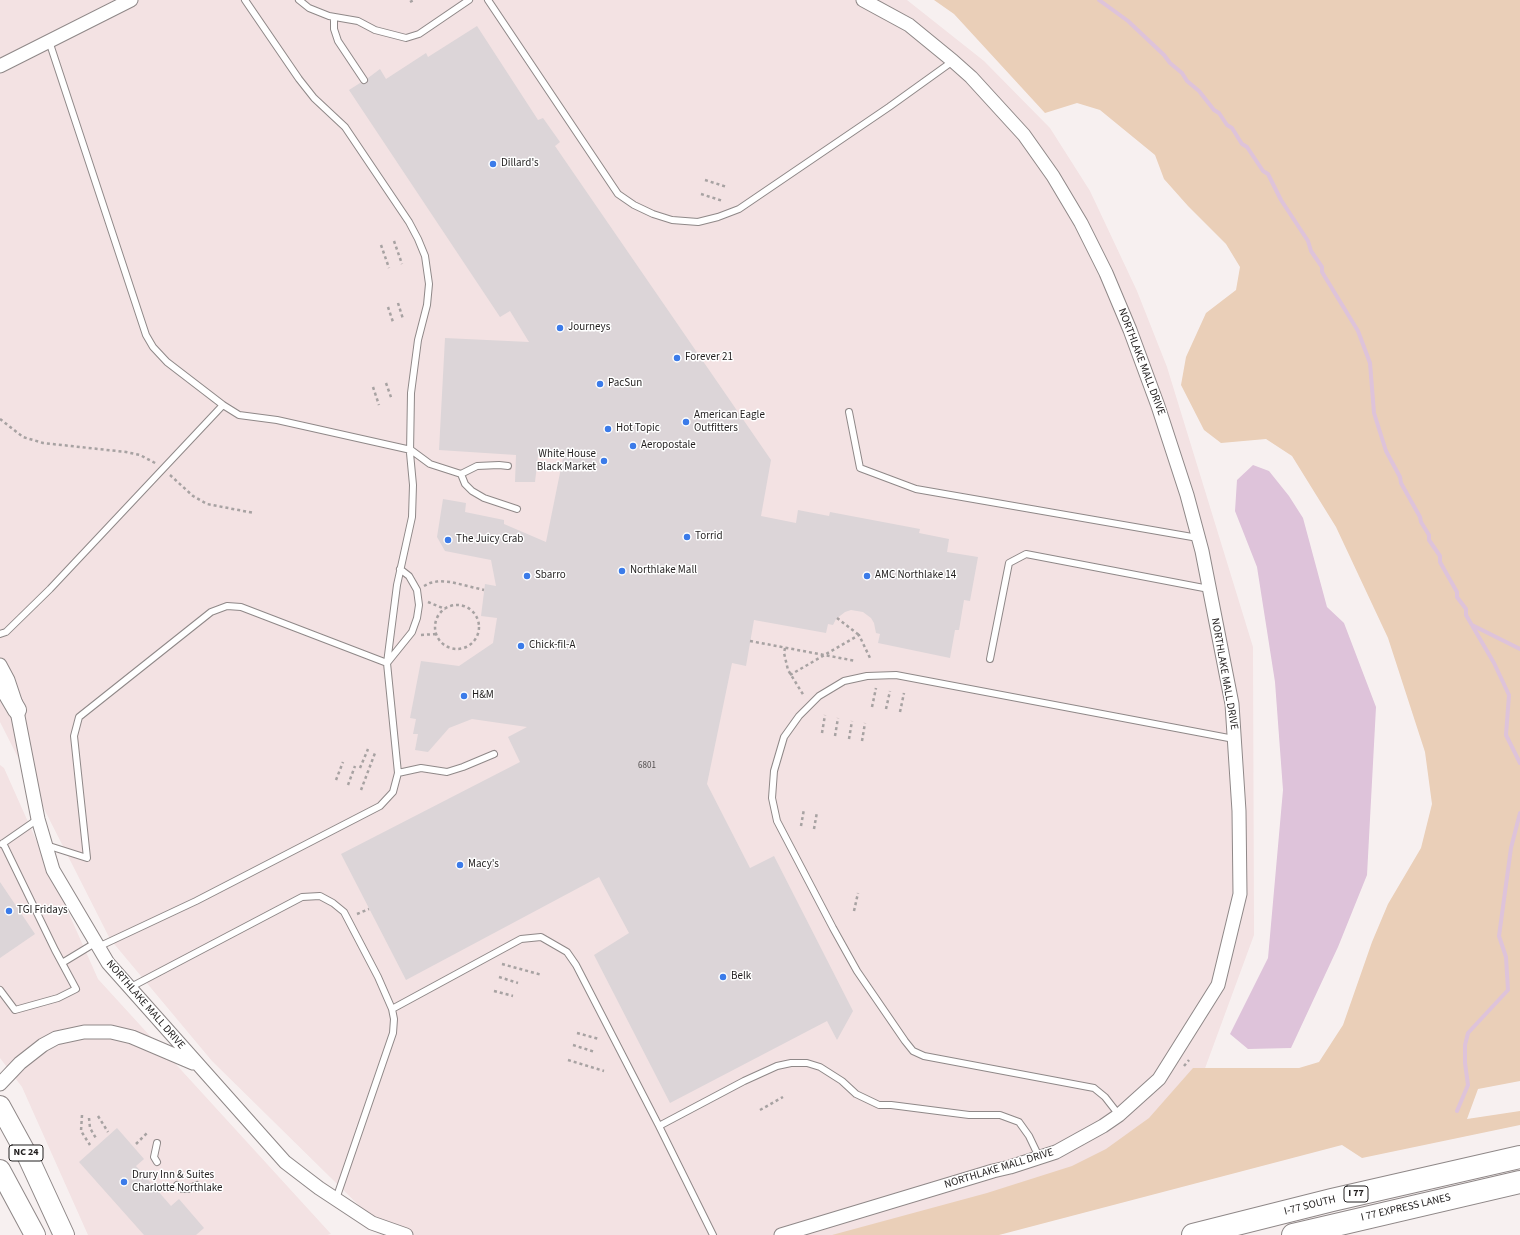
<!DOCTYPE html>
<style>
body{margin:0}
canvas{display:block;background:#f7f0f0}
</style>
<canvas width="1520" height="1235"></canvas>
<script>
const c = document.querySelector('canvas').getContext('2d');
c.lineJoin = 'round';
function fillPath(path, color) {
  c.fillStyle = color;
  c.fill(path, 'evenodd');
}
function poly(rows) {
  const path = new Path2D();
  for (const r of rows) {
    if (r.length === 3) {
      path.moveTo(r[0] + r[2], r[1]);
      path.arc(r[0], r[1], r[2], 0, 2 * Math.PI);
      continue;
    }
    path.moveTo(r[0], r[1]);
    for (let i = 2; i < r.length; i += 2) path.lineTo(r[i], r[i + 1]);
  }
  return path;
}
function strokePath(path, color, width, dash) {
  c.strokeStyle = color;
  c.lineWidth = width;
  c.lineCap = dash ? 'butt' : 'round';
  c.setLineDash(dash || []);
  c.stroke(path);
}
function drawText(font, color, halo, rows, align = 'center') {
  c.font = font + ' "Source Sans 3",sans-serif';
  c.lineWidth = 3;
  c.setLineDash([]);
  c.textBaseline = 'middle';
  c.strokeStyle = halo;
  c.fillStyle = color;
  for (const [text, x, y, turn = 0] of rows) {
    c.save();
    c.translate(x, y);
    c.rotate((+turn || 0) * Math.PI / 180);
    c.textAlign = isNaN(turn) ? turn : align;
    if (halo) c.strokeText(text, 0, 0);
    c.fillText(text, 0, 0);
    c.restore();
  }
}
fillPath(poly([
 [0,0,907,0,984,61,1050,128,1090,191,1137,291,1167,367,1253,647,1254,935,1175,1150,870,1235,389,1235,212,1061,110,939,0,722],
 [0,765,4,768,98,979,331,1234,327,1235,88,1235,22,1087,0,1058]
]), '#f3e2e3');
fillPath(poly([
 [934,0,1520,0,1520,1081,1478,1089,1467,1119,1520,1111,1520,1125,1362,1158,1342,1145,999,1235,832,1235,987,1193,1072,1166,1106,1149,1149,1118,1193,1068,1299,1068,1319,1062,1343,1025,1372,942,1388,904,1421,848,1432,804,1425,752,1388,638,1336,527,1292,456,1266,439,1221,443,1204,430,1181,385,1186,357,1206,313,1236,290,1240,267,1226,244,1188,206,1164,179,1155,155,1100,110,1077,103,1045,113,954,14]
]), '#eacfb8');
fillPath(poly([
 [1253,465,1269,471,1289,496,1303,518,1327,607,1344,623,1376,707,1367,875,1338,947,1291,1048,1248,1049,1230,1034,1268,958,1283,790,1275,682,1257,567,1235,511,1237,480]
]), '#dec3da');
strokePath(poly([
 [1099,0,1128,21,1164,55,1170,63,1182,73,1187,81,1199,91,1214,110,1219,113,1227,125,1232,128,1242,144,1247,147,1263,171,1268,174,1281,200,1308,241,1311,251,1322,267,1322,272,1358,331,1370,363,1374,413,1386,451,1400,477,1401,483,1420,517,1421,522,1429,535,1429,540,1440,556,1440,562,1457,592,1457,597,1466,609,1466,615,1494,663,1509,695,1506,735,1520,763],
 [1472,625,1520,649],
 [1457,1111,1468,1085,1465,1063,1465,1045,1468,1033,1508,990,1506,957,1499,936,1511,848,1520,813]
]), '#dec3da', 4);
fillPath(poly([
 [477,26,538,120,543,118,560,142,555,146,771,460,761,516,796,523,798,510,829,516,830,512,920,529,919,533,949,539,947,552,978,557,970,601,964,600,959,630,955,630,950,658,878,643,880,634,876,633,874,623,871,618,863,612,851,610,845,612,836,619,833,625,828,624,826,633,754,620,746,666,732,663,707,784,750,868,774,856,853,1011,837,1040,827,1021,670,1103,594,955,629,933,599,877,406,980,341,854,520,762,508,737,527,727,472,719,449,728,428,752,415,750,418,734,413,734,416,719,410,718,421,661,459,666,493,643,497,618,481,616,485,584,496,586,491,560,445,551,437,537,443,499,466,503,465,512,504,520,504,524,546,542,563,458,538,456,535,482,515,482,516,455,439,450,445,338,529,342,510,311,500,317,349,90,360,83,364,84,367,83,368,80,368,78,380,69,386,79,426,53,428,57],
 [0,882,35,934,0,958],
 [117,1128,144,1159,136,1166,171,1206,179,1199,204,1228,196,1235,144,1235,79,1162]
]), '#dcd5d8');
const lane = poly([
 [299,0,309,8,329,16,358,21,375,30,406,38,419,34,469,0],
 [488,0,618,194,634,205,653,214,672,220,698,222,718,217,739,209,889,107,953,61],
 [334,17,334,29,338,41,364,80],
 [49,41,146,335,153,347,167,362,223,405,239,415,277,420,411,450,430,464,461,474,477,466,499,465,508,466],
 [849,412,860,468,916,489,1198,538],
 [461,474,465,484,472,491,484,498,517,509],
 [0,634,6,632,50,589,223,405],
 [990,659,1009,563,1026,554,1209,589],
 [398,773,421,768,447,772,463,767,494,754],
 [2,844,38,819],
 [46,845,87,858,74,736,79,717,211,612,227,606,241,607,387,663,412,632,417,618,419,605,417,590,409,576,400,569],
 [98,947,196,901,380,806,393,792,398,773,387,663,397,585,412,517,413,485,410,453,411,393,418,340,427,305,429,284,425,256,418,239,409,222,345,127,314,98,299,79,245,0],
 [62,963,95,943],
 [129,988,302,897,320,896,333,903,344,912,378,977,392,1009,394,1019,393,1033,336,1199],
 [0,990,15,1010,58,998,76,989,55,950,3,843],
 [392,1009,521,939,541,937,567,952,576,965,659,1126],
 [1119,1115,1105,1097,1094,1088,924,1056,913,1051,905,1041,857,971,833,928,777,821,772,798,774,771,784,737,799,716,819,696,844,681,867,676,896,675,1234,739],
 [157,1143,154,1157,157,1162],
 [177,1185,182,1189,188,1189,197,1185],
 [713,1235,659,1126,744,1081,777,1066,791,1063,807,1063,820,1067,842,1081,856,1094,879,1105,891,1105,969,1115,1000,1115,1019,1122,1029,1136,1039,1157]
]);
const street = poly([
 [0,66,131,0],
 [0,665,8,680,15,701,38,819,53,870,108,963,285,1162,319,1188,372,1223,406,1235],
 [0,1084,20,1063,43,1045,56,1038,84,1032,111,1032,132,1037,193,1063],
 [781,1235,993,1171,1010,1167,1056,1152,1103,1126,1119,1115,1159,1079,1218,985,1240,894,1239,811,1232,704,1202,551,1187,495,1158,406,1130,330,1106,273,1081,223,1053,176,1024,135,971,77,953,61,909,25,863,0]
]);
const secondary = poly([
 [0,681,17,710]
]);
const primary = poly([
 [0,1106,28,1157,64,1235],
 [0,1170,35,1235]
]);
const highway = poly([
 [1193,1235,1332,1200,1520,1157],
 [1293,1235,1520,1182]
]);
strokePath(lane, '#8f8888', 8);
strokePath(street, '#8f8888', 15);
strokePath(secondary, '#8f8888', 20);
strokePath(primary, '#8f8888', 22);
strokePath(highway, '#8f8888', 24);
strokePath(poly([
 [410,2,414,0],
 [705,180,727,187],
 [701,194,723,201],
 [394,241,402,264],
 [381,245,389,268],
 [398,303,403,319],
 [388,307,393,322],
 [386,383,392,400],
 [373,387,379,405],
 [0,419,23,437,43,443,126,452,140,455,157,464],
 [170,475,193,496,207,504,254,513],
 [424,586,430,583,439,581,451,582,484,590],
 [428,602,445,609],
 [457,627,22],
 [837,618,859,635],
 [421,635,436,634],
 [750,641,856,661],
 [785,648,784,653,788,670,804,696],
 [790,675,859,635,870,658],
 [872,707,876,688],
 [886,709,890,691],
 [900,712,904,693],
 [822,733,825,715],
 [835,736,838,718],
 [849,739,852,721],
 [862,741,865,723],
 [360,768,368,749],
 [336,780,343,762],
 [348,785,355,766],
 [361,790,375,753],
 [801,826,804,809],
 [814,829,817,812],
 [854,911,858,893],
 [357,914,369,909],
 [502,964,542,975],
 [499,977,518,983],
 [494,991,513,996],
 [577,1033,599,1039],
 [573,1045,595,1052],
 [568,1060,604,1071],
 [1184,1066,1189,1060],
 [760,1110,783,1097],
 [82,1115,81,1131,90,1145],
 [98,1116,108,1132],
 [89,1118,90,1128,97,1140],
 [136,1144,147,1133]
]), '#a7a2a2', 2.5, [3, 3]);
strokePath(lane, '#fff', 6);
strokePath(street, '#fff', 13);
strokePath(secondary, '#fff', 18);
strokePath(primary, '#fff', 20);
strokePath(highway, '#fff', 22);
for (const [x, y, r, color] of [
 [493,164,4,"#3b7be9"],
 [560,328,4,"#3b7be9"],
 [677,358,4,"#3b7be9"],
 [600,384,4,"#3b7be9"],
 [686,422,4,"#3b7be9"],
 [608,429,4,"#3b7be9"],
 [633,446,4,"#3b7be9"],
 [604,461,4,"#3b7be9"],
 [687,537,4,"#3b7be9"],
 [448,540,4,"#3b7be9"],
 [622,571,4,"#3b7be9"],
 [527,576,4,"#3b7be9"],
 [867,576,4,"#3b7be9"],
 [521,646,4,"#3b7be9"],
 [464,696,4,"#3b7be9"],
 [460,865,4,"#3b7be9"],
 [9,911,4,"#3b7be9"],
 [723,977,4,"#3b7be9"],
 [124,1182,4,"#3b7be9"]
]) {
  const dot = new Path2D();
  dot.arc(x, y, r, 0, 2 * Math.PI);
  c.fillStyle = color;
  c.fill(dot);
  strokePath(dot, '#fff', 1.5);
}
drawText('9px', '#504c4c', null, [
 ["6801",647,766]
]);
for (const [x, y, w] of [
 [26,1153,34],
 [1356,1194,24]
]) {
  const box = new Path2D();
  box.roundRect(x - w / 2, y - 8, w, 16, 3);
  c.fillStyle = '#fff';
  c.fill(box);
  strokePath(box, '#211e1e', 1);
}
drawText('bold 10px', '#211e1e', null, [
 ["NC 24",26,1153],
 ["I 77",1356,1194]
]);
drawText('11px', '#211e1e', '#fff', [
 ["Dillard's",501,164],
 ["Journeys",568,328],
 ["Forever 21",685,358],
 ["PacSun",608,384],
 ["American Eagle",694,416],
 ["Outfitters",694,429],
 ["Hot Topic",616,429],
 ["Aeropostale",641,446],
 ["White House",596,455,"right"],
 ["Black Market",596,468,"right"],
 ["Torrid",695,537],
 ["The Juicy Crab",456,540],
 ["Northlake Mall",630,571],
 ["Sbarro",535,576],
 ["AMC Northlake 14",875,576],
 ["Chick-fil-A",529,646],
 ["H&M",472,696],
 ["Macy's",468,865],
 ["TGI Fridays",17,911],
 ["Belk",731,977],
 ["Drury Inn & Suites",132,1176],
 ["Charlotte Northlake",132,1189]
], 'left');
drawText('11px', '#211e1e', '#fff', [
 ["NORTHLAKE MALL DRIVE",1141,362,69],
 ["NORTHLAKE MALL DRIVE",1224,674,80],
 ["NORTHLAKE MALL DRIVE",145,1005,49],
 ["NORTHLAKE MALL DRIVE",999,1169,-17],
 ["I-77 SOUTH",1310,1206,-14],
 ["I 77 EXPRESS LANES",1406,1208,-13]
]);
</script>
